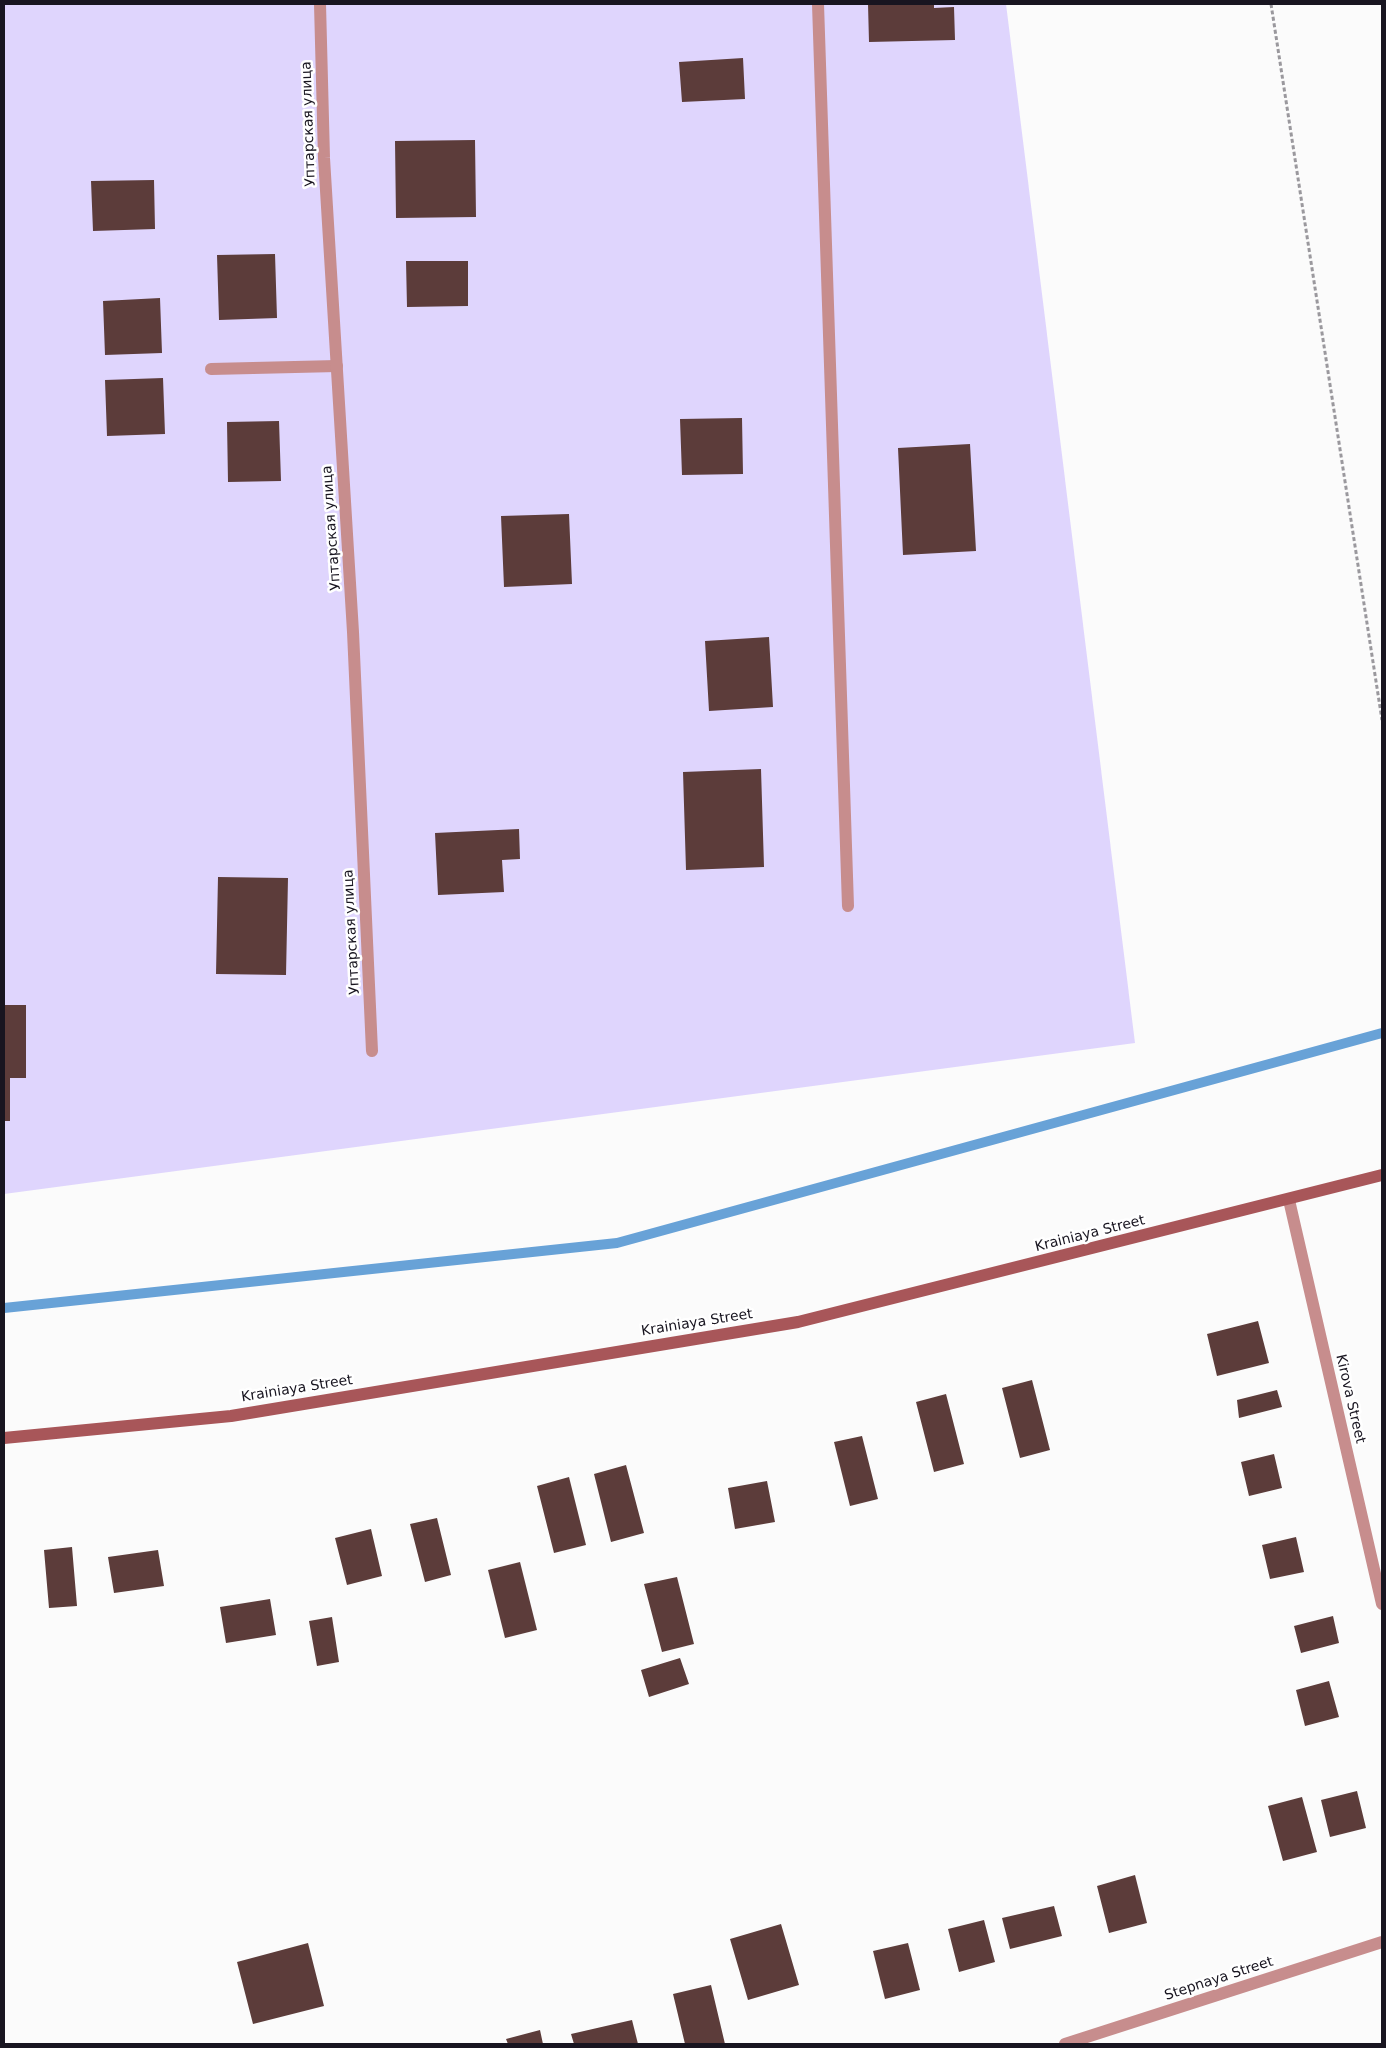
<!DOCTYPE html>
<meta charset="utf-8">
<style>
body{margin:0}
#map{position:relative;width:1386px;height:2048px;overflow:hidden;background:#fbfbfb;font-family:"DejaVu Sans",sans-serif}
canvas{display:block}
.frame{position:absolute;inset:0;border:5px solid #181520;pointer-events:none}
</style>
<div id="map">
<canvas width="1386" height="2048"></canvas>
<div class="frame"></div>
</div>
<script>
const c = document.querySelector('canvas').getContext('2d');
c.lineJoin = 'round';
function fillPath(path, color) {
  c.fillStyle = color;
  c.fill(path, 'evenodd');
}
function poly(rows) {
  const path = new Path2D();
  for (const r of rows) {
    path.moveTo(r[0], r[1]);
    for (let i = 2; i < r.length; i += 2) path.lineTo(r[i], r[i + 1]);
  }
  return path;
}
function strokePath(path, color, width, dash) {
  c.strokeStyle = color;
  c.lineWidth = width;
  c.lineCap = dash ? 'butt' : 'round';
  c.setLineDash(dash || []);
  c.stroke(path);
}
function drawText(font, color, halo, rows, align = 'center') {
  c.font = font + ' "DejaVu Sans",sans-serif';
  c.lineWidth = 5;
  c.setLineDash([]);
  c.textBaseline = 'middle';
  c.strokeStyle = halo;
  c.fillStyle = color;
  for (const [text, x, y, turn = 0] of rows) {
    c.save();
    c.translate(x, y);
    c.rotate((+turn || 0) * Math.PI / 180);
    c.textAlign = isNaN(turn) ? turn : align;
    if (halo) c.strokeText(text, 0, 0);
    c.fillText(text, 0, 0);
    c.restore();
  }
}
fillPath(poly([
 [4,4,1006,4,1135,1043,4,1194]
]), '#dfd5fd');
strokePath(poly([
 [4,1308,617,1243,1382,1033]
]), '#68a2d7', 10);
fillPath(poly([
 [868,4,934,4,934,8,954,7,955,40,869,42],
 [743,58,745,99,682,102,679,62],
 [475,140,476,217,396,218,395,141],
 [154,180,155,229,93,231,91,181],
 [275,254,277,318,219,320,217,255],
 [406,261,468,261,468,306,407,307],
 [160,298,162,353,105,355,103,301],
 [163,378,165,434,107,436,105,380],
 [742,418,743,474,682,475,680,419],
 [279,421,281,481,228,482,227,422],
 [970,444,976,551,903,555,898,448],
 [569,514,572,584,504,587,501,516],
 [769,637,773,707,709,711,705,641],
 [761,769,764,867,686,870,683,772],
 [519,829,520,859,502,860,504,892,438,895,435,833],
 [218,877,288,878,286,975,216,974],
 [4,1005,26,1005,26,1078,10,1078,10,1121,4,1121],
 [1258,1321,1269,1363,1217,1376,1207,1334],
 [1032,1380,1050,1450,1020,1458,1002,1388],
 [1277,1390,1282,1407,1239,1418,1237,1400],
 [946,1394,964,1464,934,1472,916,1402],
 [862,1436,878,1499,850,1506,834,1442],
 [1274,1454,1282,1488,1249,1496,1241,1462],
 [626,1465,644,1533,611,1542,594,1474],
 [569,1477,586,1545,554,1553,537,1486],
 [767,1481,775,1522,735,1529,728,1488],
 [437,1518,451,1575,425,1582,410,1524],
 [371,1529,382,1576,347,1585,335,1538],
 [1296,1537,1304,1572,1270,1579,1262,1545],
 [72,1547,77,1606,49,1608,44,1550],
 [158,1550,164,1586,114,1593,108,1557],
 [520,1562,537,1630,505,1638,488,1570],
 [677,1577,694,1644,662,1652,644,1584],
 [270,1599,276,1635,226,1643,220,1607],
 [1333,1616,1339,1643,1301,1653,1294,1626],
 [332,1617,339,1662,317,1666,309,1621],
 [680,1658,689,1684,649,1697,641,1670],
 [1329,1681,1339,1717,1305,1726,1296,1690],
 [1357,1791,1366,1828,1330,1837,1321,1800],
 [1302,1797,1317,1852,1283,1861,1268,1806],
 [1135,1875,1147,1923,1109,1933,1097,1886],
 [1054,1906,1062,1936,1010,1949,1002,1918],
 [984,1920,995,1962,959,1972,948,1929],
 [781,1924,799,1985,748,2000,730,1939],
 [308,1943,324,2006,253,2024,237,1962],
 [908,1943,920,1990,885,1999,873,1951],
 [711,1985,725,2044,685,2044,673,1994],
 [632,2020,638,2044,574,2044,571,2034],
 [540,2030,543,2044,508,2044,506,2039]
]), '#5c3c3a');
strokePath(poly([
 [1271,4,1382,720]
]), '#9a989d', 3, [4, 2.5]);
strokePath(poly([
 [211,369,337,366]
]), '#c78d8d', 12);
strokePath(poly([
 [320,4,324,158,353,632,372,1051],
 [818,4,848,906],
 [1289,1200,1382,1604],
 [1065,2044,1382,1942]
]), '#c78d8d', 12);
strokePath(poly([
 [4,1438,231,1416,798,1322,1382,1175]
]), '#a85659', 12);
drawText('14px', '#181520', '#fff', [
 ["Уптарская улица",309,124,-92],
 ["Уптарская улица",332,528,-94],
 ["Уптарская улица",352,932,-93],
 ["Krainiaya Street",1090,1234,-14],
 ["Krainiaya Street",697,1323,-9],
 ["Krainiaya Street",297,1389,-9],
 ["Kirova Street",1350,1399,77],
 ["Stepnaya Street",1219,1979,-18]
]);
</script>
